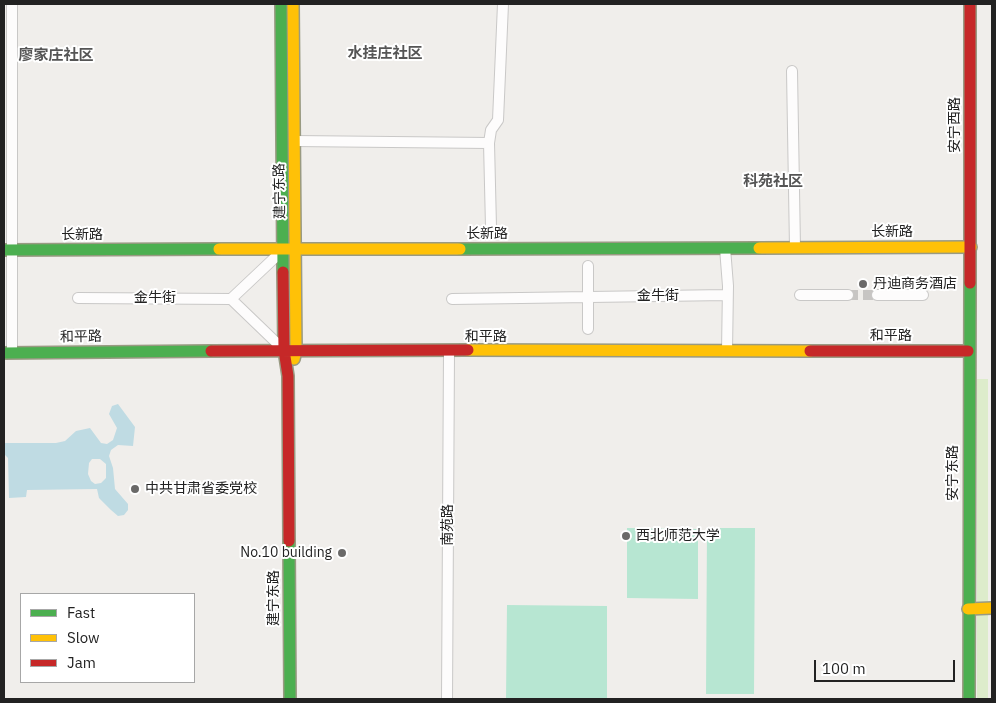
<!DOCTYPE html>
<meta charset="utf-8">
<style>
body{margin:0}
#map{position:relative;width:996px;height:703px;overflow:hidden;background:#f0eeeb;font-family:"IBM Plex Sans",sans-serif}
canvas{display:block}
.frame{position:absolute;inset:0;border:5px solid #222;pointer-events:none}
.legend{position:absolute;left:20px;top:593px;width:175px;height:90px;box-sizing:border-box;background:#fff;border:1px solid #a7a7a7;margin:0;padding:6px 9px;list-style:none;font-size:15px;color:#222}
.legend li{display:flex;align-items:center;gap:10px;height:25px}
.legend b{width:25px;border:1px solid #a7a7a7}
.scale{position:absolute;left:814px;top:660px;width:141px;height:22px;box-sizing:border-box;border:2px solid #222;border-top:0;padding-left:6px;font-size:15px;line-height:18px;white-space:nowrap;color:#222;-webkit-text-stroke:4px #fff;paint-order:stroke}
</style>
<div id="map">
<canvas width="996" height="703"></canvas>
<div class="frame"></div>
<ul class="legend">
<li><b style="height:6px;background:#4caf50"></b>Fast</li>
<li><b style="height:6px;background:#ffc107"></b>Slow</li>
<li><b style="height:6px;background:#c62828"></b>Jam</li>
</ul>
<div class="scale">100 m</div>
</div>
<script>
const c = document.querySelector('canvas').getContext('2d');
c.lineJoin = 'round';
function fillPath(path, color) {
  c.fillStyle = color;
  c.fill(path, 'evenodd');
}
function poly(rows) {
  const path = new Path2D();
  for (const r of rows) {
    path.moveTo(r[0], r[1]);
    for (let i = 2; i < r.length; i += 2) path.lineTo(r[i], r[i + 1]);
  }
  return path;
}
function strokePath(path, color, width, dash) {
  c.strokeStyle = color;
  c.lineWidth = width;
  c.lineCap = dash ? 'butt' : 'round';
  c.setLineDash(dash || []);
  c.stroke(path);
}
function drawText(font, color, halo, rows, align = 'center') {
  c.font = font + ' "IBM Plex Sans","Noto Sans SC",sans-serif';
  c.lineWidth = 4;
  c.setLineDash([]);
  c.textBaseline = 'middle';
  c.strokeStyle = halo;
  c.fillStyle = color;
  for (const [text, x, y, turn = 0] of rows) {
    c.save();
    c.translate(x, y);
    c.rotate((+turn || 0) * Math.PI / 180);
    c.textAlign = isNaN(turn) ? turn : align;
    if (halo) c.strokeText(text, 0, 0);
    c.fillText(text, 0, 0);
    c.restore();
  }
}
fillPath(poly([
 [977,379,988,379,988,699,977,699]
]), '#ddeccb');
fillPath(poly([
 [627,528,698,529,698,599,627,598],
 [707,528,755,528,754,694,706,694],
 [507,605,607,606,607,699,506,699]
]), '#b7e6d2');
fillPath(poly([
 [118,404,135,427,133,446,118,445,111,450,109,456,113,468,115,489,128,504,128,510,124,515,118,516,111,510,99,498,97,489,27,490,26,497,9,498,8,458,4,454,4,443,56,443,65,441,76,431,90,428,101,443,107,444,113,440,117,428,109,414,112,406],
 [92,459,100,459,106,464,106,478,101,483,95,484,91,481,88,474,89,463]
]), '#bfdbe3');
strokePath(poly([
 [848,295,877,295]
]), '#c7c5c3', 10, [10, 5]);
const street = poly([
 [12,4,12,353],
 [792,71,795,248],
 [294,141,489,143,491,130,498,120,503,4],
 [489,143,491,227],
 [725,248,728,286,727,351],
 [588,266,588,329],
 [800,295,848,295],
 [877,295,923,295],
 [78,298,231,299,284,249],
 [231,299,284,350],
 [452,299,727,295],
 [447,699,449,352]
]);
const fast = poly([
 [281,4,283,272],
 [460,249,759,248],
 [4,250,219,249],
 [4,353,211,351],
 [289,541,290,699],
 [969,699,970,283]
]);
const slow = poly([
 [293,4,296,351,294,359],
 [759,248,971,247],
 [219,249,460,249],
 [468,350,810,351],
 [968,609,992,608]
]);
const jam = poly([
 [283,272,284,350,288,376,289,541],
 [970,283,970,4],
 [211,351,468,350],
 [810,351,968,351]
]);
strokePath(street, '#c9c8c7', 12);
strokePath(fast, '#999a82', 14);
strokePath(slow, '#999a82', 14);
strokePath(jam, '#999a82', 14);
strokePath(street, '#fdfcfc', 10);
strokePath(fast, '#4caf50', 11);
strokePath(slow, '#ffc107', 11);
strokePath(jam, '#c62828', 11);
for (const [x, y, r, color] of [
 [863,284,5,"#6a6968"],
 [135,489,5,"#6a6968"],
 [626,536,5,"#6a6968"],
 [342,553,5,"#6a6968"]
]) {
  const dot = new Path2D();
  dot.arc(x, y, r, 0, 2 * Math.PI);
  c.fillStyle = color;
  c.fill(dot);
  strokePath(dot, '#fff', 2);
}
drawText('14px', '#222', '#fff', [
 ["安宁西路",955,125,-90],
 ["建宁东路",280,191,-91],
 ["长新路",892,232],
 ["长新路",487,234],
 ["长新路",82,235],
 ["金牛街",658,296],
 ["金牛街",155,298],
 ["和平路",891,336],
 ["和平路",81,337,-1],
 ["和平路",486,337],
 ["安宁东路",953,473,-90],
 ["南苑路",448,525,-90],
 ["建宁东路",274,598,-90]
]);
drawText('14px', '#222', '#fff', [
 ["丹迪商务酒店",873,284],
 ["中共甘肃省委党校",145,489],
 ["西北师范大学",636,536],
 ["No.10 building",332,553,"right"]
], 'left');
drawText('bold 15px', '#555', '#fff', [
 ["水挂庄社区",385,54],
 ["廖家庄社区",56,56],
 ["科苑社区",773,182]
]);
</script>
